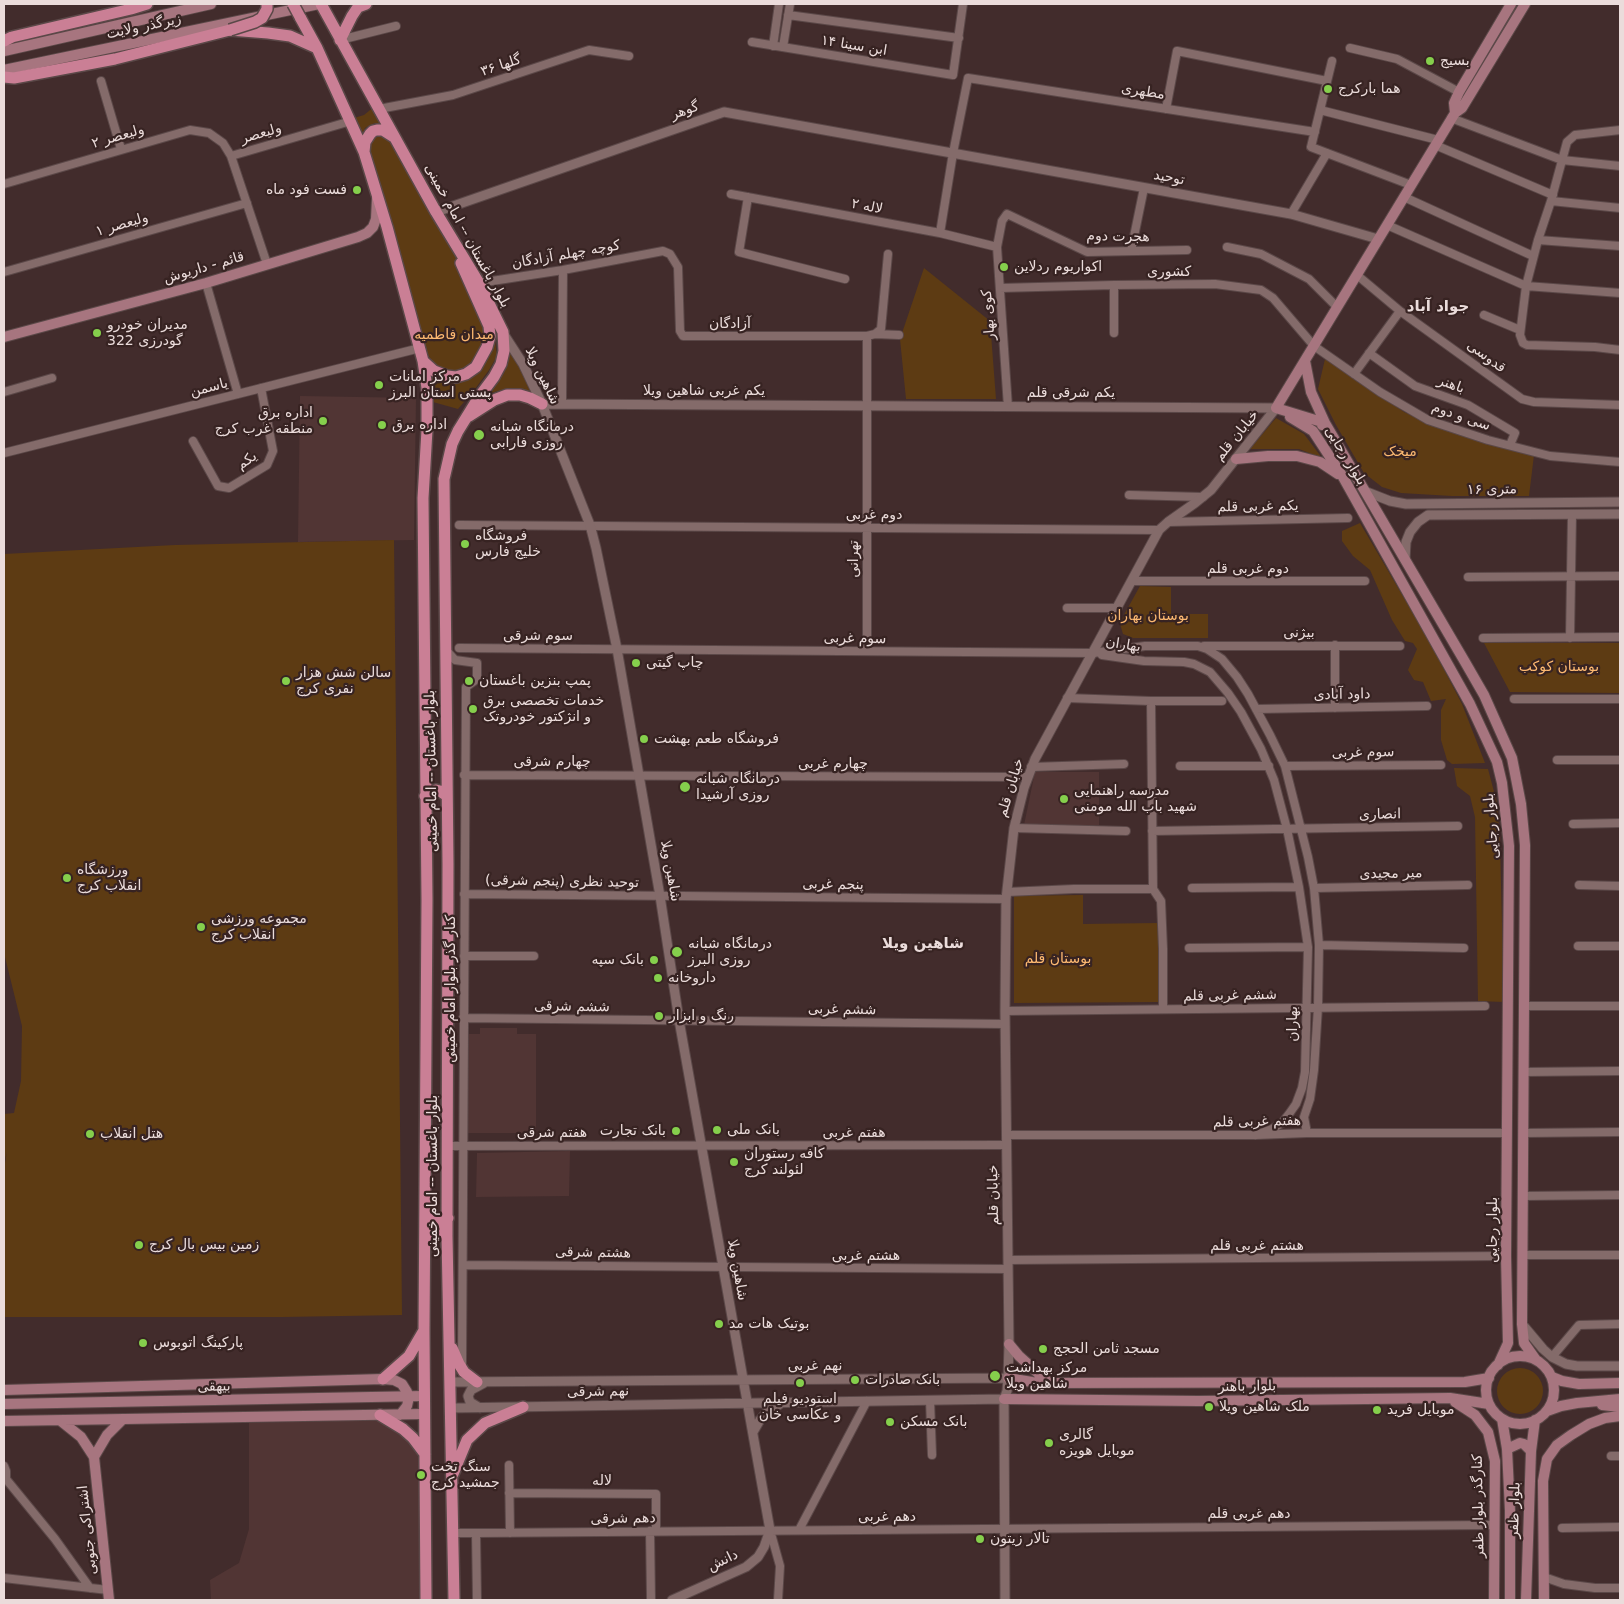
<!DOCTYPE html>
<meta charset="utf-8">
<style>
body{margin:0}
#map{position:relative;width:1624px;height:1604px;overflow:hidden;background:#422c2c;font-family:"DejaVu Sans",sans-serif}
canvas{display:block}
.frame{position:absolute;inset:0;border:5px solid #ebdcdb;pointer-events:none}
</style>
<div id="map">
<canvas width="1624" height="1604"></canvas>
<div class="frame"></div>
</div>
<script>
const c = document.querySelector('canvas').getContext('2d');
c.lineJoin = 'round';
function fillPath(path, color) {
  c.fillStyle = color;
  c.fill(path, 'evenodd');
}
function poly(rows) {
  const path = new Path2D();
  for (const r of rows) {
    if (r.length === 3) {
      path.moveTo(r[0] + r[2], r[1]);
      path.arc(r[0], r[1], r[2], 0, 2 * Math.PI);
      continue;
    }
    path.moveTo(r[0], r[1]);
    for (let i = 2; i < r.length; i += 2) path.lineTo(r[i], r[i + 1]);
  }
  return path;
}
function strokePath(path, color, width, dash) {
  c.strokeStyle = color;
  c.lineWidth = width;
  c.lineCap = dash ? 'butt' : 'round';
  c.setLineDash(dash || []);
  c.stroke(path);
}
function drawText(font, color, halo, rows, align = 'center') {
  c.font = font + ' "DejaVu Sans","Noto Sans Arabic",sans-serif';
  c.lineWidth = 4.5;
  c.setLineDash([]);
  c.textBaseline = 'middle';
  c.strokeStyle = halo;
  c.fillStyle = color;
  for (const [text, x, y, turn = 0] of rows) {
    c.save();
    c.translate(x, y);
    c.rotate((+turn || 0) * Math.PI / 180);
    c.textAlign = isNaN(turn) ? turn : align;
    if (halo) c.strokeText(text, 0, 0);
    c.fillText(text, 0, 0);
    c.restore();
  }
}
fillPath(poly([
 [300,396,416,398,414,540,298,542],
 [1035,772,1099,772,1099,825,1024,825],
 [480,1028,517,1028,517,1034,536,1034,536,1133,468,1133,467,1034,480,1034],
 [570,1151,569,1196,476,1197,477,1153],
 [378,1420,401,1431,420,1453,423,1600,211,1600,210,1580,239,1563,249,1529,249,1423]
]), '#513534');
fillPath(poly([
 [375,106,384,125,375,123,370,125,365,128,362,135,354,118,364,115],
 [378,133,391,139,450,243,485,331,485,341,472,364,463,370,450,372,441,368,432,361,427,353,369,150,369,144],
 [924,268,990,321,996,399,906,399,900,339],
 [494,332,497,356,489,370,475,389,458,409,433,402,430,374,436,378,447,381,477,372,486,361,492,347],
 [510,351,521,370,532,393,520,388,508,388,491,393,504,373,507,366],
 [1325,359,1404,412,1445,430,1534,455,1529,496,1452,496,1401,493,1382,487,1364,473,1336,425,1318,389],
 [1276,418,1304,434,1322,458,1299,449,1250,449],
 [1360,523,1428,639,1462,704,1485,763,1452,764,1447,760,1441,740,1441,710,1446,699,1431,701,1423,682,1414,680,1408,670,1417,649,1413,643,1405,641,1392,620,1370,570,1353,556,1342,541,1342,531],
 [394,540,402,1315,283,1317,4,1317,4,1168,7,1152,4,1163,4,1114,14,1113,21,1081,22,1026,4,953,4,554,175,545],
 [1140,586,1171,587,1171,614,1208,614,1208,638,1133,638,1123,634,1120,624,1125,613],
 [1484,643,1620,643,1620,693,1510,692],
 [1454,768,1488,769,1497,803,1500,844,1504,1002,1478,1001,1475,817,1470,796,1457,786],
 [1083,895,1083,924,1158,923,1159,1002,1014,1003,1014,896],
 [1520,1391,23]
]), '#5d3b13');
const minor = poly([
 [788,15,959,38],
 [340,40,396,26],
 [752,42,953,75,963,4],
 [773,46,779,4],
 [783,47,790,4],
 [1350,48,1397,59,1459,92],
 [1332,61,1311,147,1411,185],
 [101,81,121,149],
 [379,109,453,95,589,50,629,56],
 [1166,109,1177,51,1327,81],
 [1320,110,1438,140],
 [1451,118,1562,160,1620,166],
 [1620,130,1575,135,1567,142,1551,201,1538,240,1526,286,1520,335,1523,343,1527,345,1595,347,1620,350],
 [1435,145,1553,195],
 [231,156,351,121],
 [4,184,190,130,209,133,223,143,231,156,267,264],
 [731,194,940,233,997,247],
 [748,197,739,252,845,279],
 [1404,197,1533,256],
 [1551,201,1620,208],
 [1291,214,1327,153],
 [1387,225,1526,286,1620,293],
 [940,233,953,153,968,78,1315,132],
 [1538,240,1620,246],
 [1227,247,1261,254,1309,279,1337,307],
 [1131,251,1144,188],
 [4,272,247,203],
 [1357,275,1400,311,1522,399,1534,402,1620,405],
 [206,283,238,394],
 [479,283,563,270,663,251,670,254,678,267,680,331,683,336,867,336,875,334,881,329,888,254],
 [1114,285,1114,333],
 [1000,288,1114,285,1215,284,1261,290,1273,298,1314,346,1380,392,1428,420,1488,440,1550,456,1620,462],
 [1484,315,1520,330],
 [875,334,899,335],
 [867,336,867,651],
 [1369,353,1415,386,1468,405,1515,433,1510,445],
 [1354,374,1400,311],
 [4,392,52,378],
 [562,404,563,270],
 [1008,407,997,247,1002,221,1007,214,1087,252,1187,250],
 [193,441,218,486,229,488,267,465,273,451,261,388],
 [4,453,420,348],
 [1129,495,1203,497],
 [1168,522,1348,518],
 [459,525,1159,530],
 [1468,577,1620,576],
 [1132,581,1365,581],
 [1067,608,1118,608],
 [1483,638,1620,637],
 [1570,638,1572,514],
 [1335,645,1335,708],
 [1204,646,1400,646],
 [459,648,1093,653,1145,646,1198,646,1207,649,1222,659,1237,677,1248,694,1270,735,1285,766,1308,857,1314,888,1319,945,1318,1007,1314,1070,1310,1099,1304,1117,1307,1133],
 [445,649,455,660,477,663,477,679,466,687,462,1366],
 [1102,655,1144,661,1184,662,1194,664,1210,672,1228,693,1241,712,1261,749,1274,780,1287,829,1299,887,1308,947,1305,1072,1302,1088,1296,1104,1289,1114,1282,1123,1272,1129,1256,1135],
 [1067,698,1151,701,1222,701],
 [1514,699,1620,699],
 [1151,701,1153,889,1161,901,1163,949,1163,1009],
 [1256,709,1427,706],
 [1557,760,1620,760],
 [1180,766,1269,766],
 [1285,766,1441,765],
 [1031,767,1124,764],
 [464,775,1027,777],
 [1573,824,1620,823],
 [1014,828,1126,831],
 [1152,831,1458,826],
 [1579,885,1620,886],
 [1192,888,1299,887],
 [1314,888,1468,885],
 [1007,892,1074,889,1153,889],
 [464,894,1006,899],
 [1319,945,1464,948],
 [1578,946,1620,946],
 [1189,948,1308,947],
 [464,956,534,956],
 [1524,1006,1620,1006],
 [1005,1011,1485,1006],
 [463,1018,1005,1024],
 [1523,1072,1620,1071],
 [1523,1133,1620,1132],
 [1007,1135,1256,1135,1307,1133,1507,1133],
 [447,1146,1007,1145],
 [1522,1196,1620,1195],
 [1523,1255,1620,1255],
 [1008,1260,1506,1256],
 [463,1265,1008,1269],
 [1552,1357,1579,1325,1620,1324],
 [930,1400,932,1455],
 [1611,1456,1620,1456],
 [509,1465,510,1533],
 [4,1466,6,1471,6,1479,55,1539,90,1588],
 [509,1493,656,1494,656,1531],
 [1562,1528,1620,1527],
 [770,1530,780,1566,778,1600],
 [799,1530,867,1401],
 [650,1531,651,1600],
 [453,1533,476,1533,477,1600],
 [476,1533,1494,1525],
 [1544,1577,1564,1584,1595,1588,1620,1588],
 [4,1578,108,1590]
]);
const tertiary = poly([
 [436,212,724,112,1291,214,1378,239],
 [503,333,523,364,542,404,590,525,596,548,617,649,660,896,679,1020,770,1530,764,1547,758,1557,746,1567,672,1600],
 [542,404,1276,408],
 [1367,492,1390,501,1406,504,1620,502],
 [1405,560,1406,542,1410,532,1418,522,1428,515,1620,514],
 [1522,1324,1543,1349,1552,1357,1566,1364,1577,1366,1620,1366],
 [450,1382,1008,1378],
 [451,1408,1004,1399],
 [480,1408,470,1402,468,1396,471,1390,484,1383],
 [753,1432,760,1420,768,1411,780,1404],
 [1005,1600,1004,1399,1007,1391,1008,1378,1009,1344,1005,1011,1006,899,1014,828,1024,788,1035,759,1159,530,1168,522,1195,503,1211,490,1276,408]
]);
const secondary = poly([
 [4,51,211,4],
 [4,70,319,4],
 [1455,113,1454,103,1459,92,1511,4],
 [4,337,206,283,358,237,367,233,373,227,376,219,377,198],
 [1305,361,1311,392,1325,423,1322,425],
 [1276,408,1325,423,1465,662,1484,695,1512,758,1521,804,1525,845,1522,1324,1524,1343,1536,1360],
 [1276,408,1455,113,1462,108,1525,4],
 [1290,417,1313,431,1343,477,1470,704,1497,762,1502,783,1509,846,1506,1256,1508,1343,1498,1365],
 [1236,459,1268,456,1297,456,1320,462,1338,474],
 [1009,1344,1019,1356,1049,1383],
 [1520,1390,34],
 [1552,1377,1562,1381,1579,1384,1620,1383],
 [1008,1378,1032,1382,1049,1383,1465,1382,1489,1378],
 [4,1390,383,1379,394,1380,402,1384,407,1392,409,1397,407,1406,400,1415],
 [1004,1399,1198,1401,1450,1398,1489,1404],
 [1455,1402,1475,1415,1488,1432,1495,1461,1494,1600],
 [4,1404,424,1396],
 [1602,1405,1620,1407],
 [1547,1411,1561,1406,1577,1403,1620,1399],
 [1502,1419,1507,1449,1510,1511,1510,1600],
 [4,1421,424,1414],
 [61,1421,81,1437,94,1457,109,1600],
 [1507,1449,1520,1443,1524,1444,1531,1451],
 [94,1457,107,1435,123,1419],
 [1526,1600,1531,1451,1535,1420],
 [1544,1600,1543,1481,1547,1459,1557,1445,1571,1435,1589,1424,1605,1418,1620,1416]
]);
const primary = poly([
 [321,4,436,212,479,283,503,332,504,351,501,364,494,377,479,397,458,431,452,444,444,479,448,864,447,1236,454,1600],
 [300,17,317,48,364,152,387,227,423,361,427,388,427,430,423,498,427,900,424,1330,426,1600],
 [340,40,352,16,358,7,366,4],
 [4,41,12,37,131,9,147,4],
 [4,77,14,78,115,59,230,30,268,33,290,36,317,48],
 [364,152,365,142,370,134,373,131,377,130,383,130,394,137],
 [423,361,434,371,447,376,456,377,466,374,476,367,487,347,490,336,489,326,461,263],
 [469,416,494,400,507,395,520,395,530,398,542,404],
 [425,796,436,790,440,791,447,796],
 [425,1216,434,1222,448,1218],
 [425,1238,434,1230,441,1231,447,1236],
 [452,1348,459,1364,464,1372,477,1382],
 [383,1379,409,1356,423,1332],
 [380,1415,403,1429,413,1438,425,1454],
 [453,1474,467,1440,485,1423,523,1407]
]);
strokePath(minor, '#5b4848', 10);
strokePath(tertiary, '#5b4848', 11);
strokePath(secondary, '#5b4848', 12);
strokePath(primary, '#5b4848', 14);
strokePath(minor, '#846b6a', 8);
strokePath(tertiary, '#846b6a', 9);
strokePath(secondary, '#a7757f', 10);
strokePath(primary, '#ca7f95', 11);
const primaryBridge = poly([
 [293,4,300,17],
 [230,30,255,22,262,18,267,9,267,4]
]);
strokePath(primaryBridge, '#5b4848', 14, []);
strokePath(primaryBridge, '#ca7f95', 11);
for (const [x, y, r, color] of [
 [1430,61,5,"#85cf4c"],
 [1328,89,5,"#85cf4c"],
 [357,190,5,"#85cf4c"],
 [1004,267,5,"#85cf4c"],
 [97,333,5,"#85cf4c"],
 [379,385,5,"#85cf4c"],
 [323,421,5,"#85cf4c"],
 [382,425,5,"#85cf4c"],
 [479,435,6,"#85cf4c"],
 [465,544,5,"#85cf4c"],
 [636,663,5,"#85cf4c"],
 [286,681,5,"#85cf4c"],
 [469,681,5,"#85cf4c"],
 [473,709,5,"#85cf4c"],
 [644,739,5,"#85cf4c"],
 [685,787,6,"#85cf4c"],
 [1064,799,5,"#85cf4c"],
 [67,878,5,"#85cf4c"],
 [201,927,5,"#85cf4c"],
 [677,952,6,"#85cf4c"],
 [654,960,5,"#85cf4c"],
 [658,978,5,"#85cf4c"],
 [659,1016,5,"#85cf4c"],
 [717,1130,5,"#85cf4c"],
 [676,1131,5,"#85cf4c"],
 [90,1134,5,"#85cf4c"],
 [734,1162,5,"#85cf4c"],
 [139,1245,5,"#85cf4c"],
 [719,1324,5,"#85cf4c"],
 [143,1343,5,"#85cf4c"],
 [1043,1349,5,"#85cf4c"],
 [995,1376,6,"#85cf4c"],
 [855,1380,5,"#85cf4c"],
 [800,1383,5,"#85cf4c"],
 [1209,1407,5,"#85cf4c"],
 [1377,1410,5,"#85cf4c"],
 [890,1422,5,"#85cf4c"],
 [1049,1443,5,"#85cf4c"],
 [421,1475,5,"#85cf4c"],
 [980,1539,5,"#85cf4c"]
]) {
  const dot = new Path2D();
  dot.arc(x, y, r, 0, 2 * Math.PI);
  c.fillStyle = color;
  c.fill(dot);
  strokePath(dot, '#372322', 2);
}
drawText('14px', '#ebdcdb', '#372322', [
 ["زیرگذر ولایت",144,27,-12],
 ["ابن سینا ۱۴",854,46,9],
 ["۳۶ گلها",501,66,-18],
 ["مطهری",1143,92,9],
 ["گوهر",685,111,-19],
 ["ولیعصر",261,134,-16],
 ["ولیعصر ۲",118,137,-16],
 ["توحید",1169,178,10],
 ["لاله ۲",867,207,11],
 ["ولیعصر ۱",122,225,-16],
 ["بلوار باغستان -- امام خمینی",467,236,61],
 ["هجرت دوم",1118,237,1],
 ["کوچه چهلم آزادگان",566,255,-10],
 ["قائم - داریوش",204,268,-16],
 ["کشوری",1169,272],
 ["کوی بهار",989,315,-94],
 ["آزادگان",730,324],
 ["قدوسی",1486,357,36],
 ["شاهین ویلا",542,376,64],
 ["باهنر",1451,385,20],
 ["یاسمن",209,388,-14],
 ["یکم غربی شاهین ویلا",704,391],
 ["یکم شرقی قلم",1071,393],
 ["سی و دوم",1461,417,19],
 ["خیابان قلم",1237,436,-51],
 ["بلوار رجایی",1345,456,58],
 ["یکم",247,461,-35],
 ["۱۶ متری",1492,490,-1],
 ["یکم غربی قلم",1258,507,-1],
 ["دوم غربی",874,515],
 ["تهرانی",854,559,-90],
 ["دوم غربی قلم",1248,569],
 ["بیژنی",1299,633],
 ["سوم شرقی",538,636],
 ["سوم غربی",855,639,1],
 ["بهاران",1123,645,9],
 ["داود آبادی",1342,695,-1],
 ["سوم غربی",1363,753,-1],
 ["چهارم شرقی",552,762],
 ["چهارم غربی",833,764],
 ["بلوار باغستان -- امام خمینی",432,771,-91],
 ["خیابان قلم",1011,788,-73],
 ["انصاری",1380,815,-1],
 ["بلوار رجایی",1492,826,-95],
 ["شاهین ویلا",670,871,80],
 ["میر مجیدی",1391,874,-1],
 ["توحید نظری (پنجم شرقی)",562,882,1],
 ["پنجم غربی",833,885,1],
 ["کنار گذر بلوار امام خمینی",451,989,-90],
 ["ششم غربی قلم",1230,996,-1],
 ["ششم شرقی",572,1007,1],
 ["ششم غربی",842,1010,1],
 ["بهاران",1293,1024,-90],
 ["هفتم غربی قلم",1257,1122,-1],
 ["هفتم شرقی",552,1133],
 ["هفتم غربی",854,1133],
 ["بلوار باغستان -- امام خمینی",433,1176,-90],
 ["خیابان قلم",994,1195,-91],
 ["بلوار رجایی",1493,1230,-90],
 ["هشتم غربی قلم",1257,1246],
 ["هشتم شرقی",593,1253,1],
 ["هشتم غربی",866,1256],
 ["شاهین ویلا",737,1270,80],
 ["نهم غربی",815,1366],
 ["بیهقی",214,1387,-1],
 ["بلوار باهنر",1247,1387,-1],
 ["نهم شرقی",598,1392,-1],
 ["لاله",602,1481],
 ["کنارگذر بلوار ظفر",1479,1506,-91],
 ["بلوار ظفر",1515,1510,-88],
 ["دهم غربی قلم",1249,1514],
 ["دهم غربی",887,1517],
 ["دهم شرقی",623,1519,-1],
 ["اشتراکی جنوبی",88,1530,-96],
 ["دانش",723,1561,-26]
]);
drawText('14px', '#ebdcdb', '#372322', [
 ["بسیج",1440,61],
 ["هما بارکرج",1338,89],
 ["فست فود ماه",347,190,"right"],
 ["اکواریوم ردلاین",1014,267],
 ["مدیران خودرو",107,325],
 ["گودرزی 322",107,341],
 ["مرکز امانات",389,377],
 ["پستی استان البرز",389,393],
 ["اداره برق",313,413,"right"],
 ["منطقه غرب کرج",313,429,"right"],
 ["اداره برق",392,425],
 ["درمانگاه شبانه",490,427],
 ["روزی فارابی",490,443],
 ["فروشگاه",475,536],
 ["خلیج فارس",475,552],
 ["چاپ گیتی",646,663],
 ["سالن شش هزار",296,673],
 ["نفری کرج",296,689],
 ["پمپ بنزین باغستان",479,681],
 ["خدمات تخصصی برق",483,701],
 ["و انژکتور خودروتک",483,717],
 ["فروشگاه طعم بهشت",654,739],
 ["درمانگاه شبانه",696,779],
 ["روزی آرشیدا",696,795],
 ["مدرسه راهنمایی",1074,791],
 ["شهید باب الله مومنی",1074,807],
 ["ورزشگاه",77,870],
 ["انقلاب کرج",77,886],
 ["مجموعه ورزشی",211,919],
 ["انقلاب کرج",211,935],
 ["درمانگاه شبانه",688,944],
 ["روزی البرز",688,960],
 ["بانک سپه",644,960,"right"],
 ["داروخانه",668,978],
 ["رنگ و ابزار",669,1016],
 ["بانک ملی",727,1130],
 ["بانک تجارت",666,1131,"right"],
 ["هتل انقلاب",100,1134],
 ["کافه رستوران",744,1154],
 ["لئولند کرج",744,1170],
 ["زمین بیس بال کرج",149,1245],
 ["بوتیک هات مد",729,1324],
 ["پارکینگ اتوبوس",153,1343],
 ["مسجد ثامن الحجج",1053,1349],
 ["مرکز بهداشت",1006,1368],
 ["شاهین ویلا",1006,1384],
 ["بانک صادرات",865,1380],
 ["استودیو فیلم",800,1399,"center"],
 ["و عکاسی خان",800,1415,"center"],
 ["ملک شاهین ویلا",1219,1407],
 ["موبایل فرید",1387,1410],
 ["بانک مسکن",900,1422],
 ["گالری",1059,1435],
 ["موبایل هویزه",1059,1451],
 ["سنگ تخت",431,1467],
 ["جمشید کرج",431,1483],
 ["تالار زیتون",990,1539]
], 'left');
drawText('14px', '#fdb971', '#372322', [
 ["میدان فاطمیه",454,335],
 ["میخک",1400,452],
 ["بوستان بهاران",1148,616],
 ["بوستان کوکب",1559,667],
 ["بوستان قلم",1058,959]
]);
drawText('bold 15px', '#ebdcdb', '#372322', [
 ["جواد آباد",1438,307],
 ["شاهین ویلا",923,944]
]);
</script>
